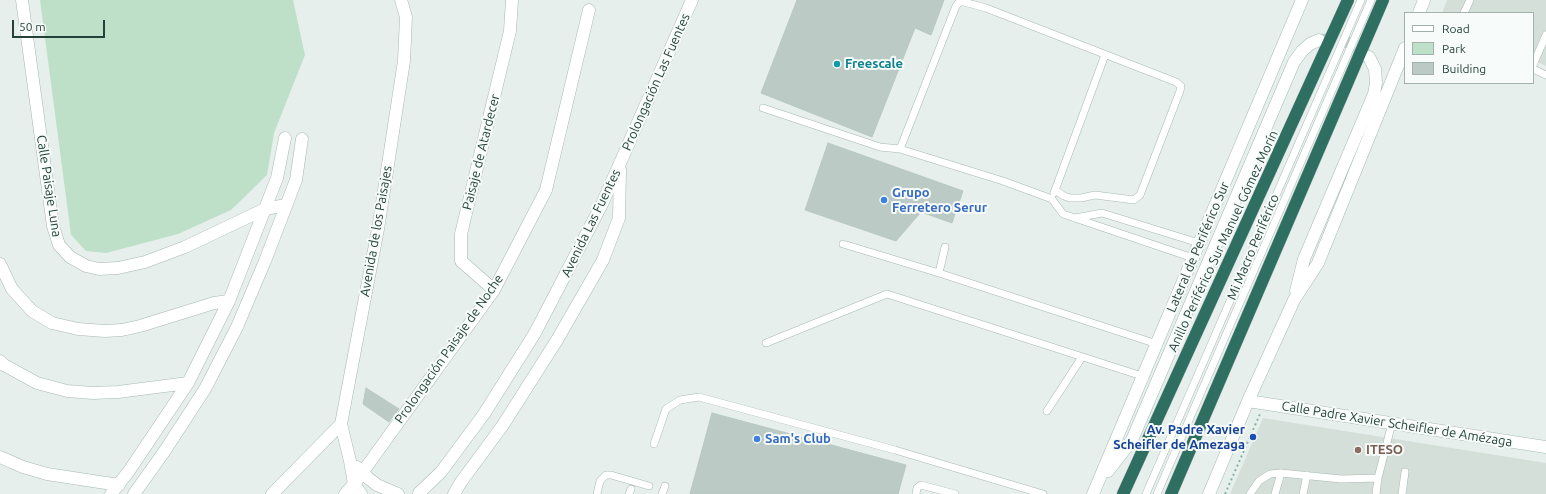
<!DOCTYPE html>
<meta charset="utf-8">
<style>
body{margin:0}
#map{position:relative;width:1546px;height:494px;overflow:hidden;background:#e6efeb;font-family:Ubuntu,sans-serif}
canvas{display:block}
.legend{position:absolute;left:1404px;top:12px;width:130px;height:72px;box-sizing:border-box;background:#f7fbf9;border:1px solid #a3b1ad;margin:0;padding:5px 7px;list-style:none;font-size:12px;color:#24423a}
.legend li{display:flex;align-items:center;gap:8px;height:20px}
.legend b{width:20px;border:1px solid #a3b1ad}
.scale{position:absolute;left:12px;top:20px;width:93px;height:18px;box-sizing:border-box;border:2px solid #24423a;border-top:0;padding-left:5px;font-size:12px;line-height:14px;white-space:nowrap;color:#24423a;-webkit-text-stroke:3px #f7fbf9;paint-order:stroke}
</style>
<div id="map">
<canvas width="1546" height="494"></canvas>
<ul class="legend">
<li><b style="height:5px;background:#fff"></b>Road</li>
<li><b style="height:11px;background:#bfe0c8"></b>Park</li>
<li><b style="height:11px;background:#bbcac4"></b>Building</li>
</ul>
<div class="scale">50 m</div>
</div>
<script>
const c = document.querySelector('canvas').getContext('2d');
c.lineJoin = 'round';
function fillPath(path, color) {
  c.fillStyle = color;
  c.fill(path, 'evenodd');
}
function poly(rows) {
  const path = new Path2D();
  for (const r of rows) {
    path.moveTo(r[0], r[1]);
    for (let i = 2; i < r.length; i += 2) path.lineTo(r[i], r[i + 1]);
  }
  return path;
}
function strokePath(path, color, width, dash) {
  c.strokeStyle = color;
  c.lineWidth = width;
  c.lineCap = dash ? 'butt' : 'round';
  c.setLineDash(dash || []);
  c.stroke(path);
}
function drawText(font, color, halo, rows, align = 'center') {
  c.font = font + ' Ubuntu,sans-serif';
  c.lineWidth = 4;
  c.setLineDash([]);
  c.textBaseline = 'middle';
  c.strokeStyle = halo;
  c.fillStyle = color;
  for (const [text, x, y, turn = 0] of rows) {
    c.save();
    c.translate(x, y);
    c.rotate((+turn || 0) * Math.PI / 180);
    c.textAlign = isNaN(turn) ? turn : align;
    if (halo) c.strokeText(text, 0, 0);
    c.fillText(text, 0, 0);
    c.restore();
  }
}
fillPath(poly([
 [1447,0,1546,0,1546,66,1533,60,1533,13,1442,13],
 [1263,418,1546,463,1546,494,1230,494]
]), '#d4dfda');
fillPath(poly([
 [40,0,293,0,305,55,274,133,267,175,231,210,178,234,106,253,86,251,71,235]
]), '#bfe0c8');
const building = poly([
 [797,0,944,0,931,35,915,28,872,137,761,93,797,0],
 [828,143,963,191,952,223,921,212,896,241,805,210,828,143],
 [366,388,399,409,389,422,363,404,366,388],
 [712,413,906,465,898,494,690,494,712,413]
]);
fillPath(building, '#bbcac4');
strokePath(building, '#b8c9c2', 1);
strokePath(poly([
 [1322,40,1330,39,1347,42,1356,46,1368,56]
]), '#bfccc8', 12, [12, 6]);
const lane = poly([
 [1464,13,1470,0],
 [1533,65,1546,35],
 [1533,69,1546,75],
 [763,108,880,147,900,149,1003,181,1052,199,1063,214,1193,258],
 [900,149,956,6,960,1,986,8,1176,82,1181,86,1180,91,1140,195,1134,200,1095,195,1081,198,1070,198,1064,196,1055,190],
 [1054,193,1105,55],
 [1075,218,1102,213,1199,243],
 [843,244,939,273,1157,344],
 [939,273,945,247],
 [766,343,887,294,1142,376],
 [1047,411,1082,357],
 [654,444,666,409,680,400,699,397,895,450,1043,494],
 [1378,478,1392,423],
 [597,494,600,481,606,475,611,475,649,486],
 [629,494,631,489],
 [662,494,665,486],
 [916,494,917,488,921,485,955,494],
 [1146,494,1361,0],
 [1157,494,1371,0],
 [1250,494,1259,481,1270,474,1281,473,1341,479,1378,478,1376,494],
 [1275,494,1281,473],
 [1303,494,1307,475],
 [1402,494,1405,472]
]);
const street = poly([
 [22,0,53,226,59,245,70,257,86,266,99,269,118,268,145,262,185,247,265,209,286,205],
 [0,264,12,289,32,311,52,323,78,329,105,331,122,330,140,326,214,303,229,301],
 [494,290,461,261,461,234,510,31,512,0],
 [0,361,4,365,37,383,67,391,93,393,118,392,188,383],
 [0,457,23,467,47,474,119,485],
 [357,467,368,478,377,485,398,494],
 [111,494,129,471,188,383,229,301,277,178,285,138],
 [134,494,164,452,205,389,237,327,265,261,296,180,302,139],
 [272,494,341,424],
 [345,494,354,484,494,290,546,190,589,10],
 [361,494,354,484,350,461,341,424,378,229,404,61,406,17,401,0]
]);
const secondary = poly([
 [1419,13,1424,0],
 [1296,291,1304,259,1374,94,1376,83,1375,69,1369,57],
 [1248,401,1546,447],
 [1108,471,1132,440,1294,62,1302,51,1310,44,1319,40],
 [419,493,441,472,484,414,535,333,602,204,692,0],
 [454,494,461,482,503,425,557,340,603,260,619,218,620,170],
 [1093,494,1302,0],
 [1209,494,1248,401,1294,300,1318,263,1405,48]
]);
const highway = poly([
 [1123,494,1348,0],
 [1171,494,1383,0]
]);
strokePath(lane, '#a8b8b2', 8);
strokePath(street, '#a8b8b2', 13);
strokePath(secondary, '#a4bbb3', 13);
strokePath(highway, '#c2cac8', 13);
strokePath(poly([
 [1225,494,1260,414]
]), '#86b3a5', 2, [2, 3]);
strokePath(lane, '#fff', 7);
strokePath(street, '#fff', 12);
strokePath(secondary, '#fff', 12);
strokePath(highway, '#2f6f62', 12);
for (const [x, y, r, color] of [
 [837,64,4,"#0f9aa8"],
 [884,200,4,"#3f7fe0"],
 [1253,437,4,"#1a4fb4"],
 [757,439,4,"#3f7fe0"],
 [1358,450,4,"#8d6e63"]
]) {
  const dot = new Path2D();
  dot.arc(x, y, r, 0, 2 * Math.PI);
  c.fillStyle = color;
  c.fill(dot);
  strokePath(dot, '#f7fbf9', 1.5);
}
drawText('bold 13px', '#0d838f', '#f7fbf9', [
 ["Freescale",845,64]
], 'left');
drawText('13px', '#24423a', '#f7fbf9', [
 ["Prolongación Las Fuentes",656,82,-66],
 ["Paisaje de Atardecer",481,152,-76],
 ["Calle Paisaje Luna",49,186,81],
 ["Avenida Las Fuentes",591,223,-64],
 ["Avenida de los Paisajes",376,231,-80],
 ["Anillo Periférico Sur Manuel Gómez Morín",1223,241,-65],
 ["Lateral de Periférico Sur",1198,247,-67],
 ["Mi Macro Periférico",1253,247,-67],
 ["Prolongación Paisaje de Noche",449,349,-55],
 ["Calle Padre Xavier Scheifler de Amézaga",1397,424,9]
]);
drawText('bold 13px', '#366cbe', '#f7fbf9', [
 ["Grupo",892,193],
 ["Ferretero Serur",892,208],
 ["Sam's Club",765,439]
], 'left');
drawText('bold 13px', '#164399', '#f7fbf9', [
 ["Av. Padre Xavier",1245,430],
 ["Scheifler de Amezaga",1245,445]
], 'right');
drawText('bold 13px', '#785e54', '#f7fbf9', [
 ["ITESO",1366,450]
], 'left');
</script>
